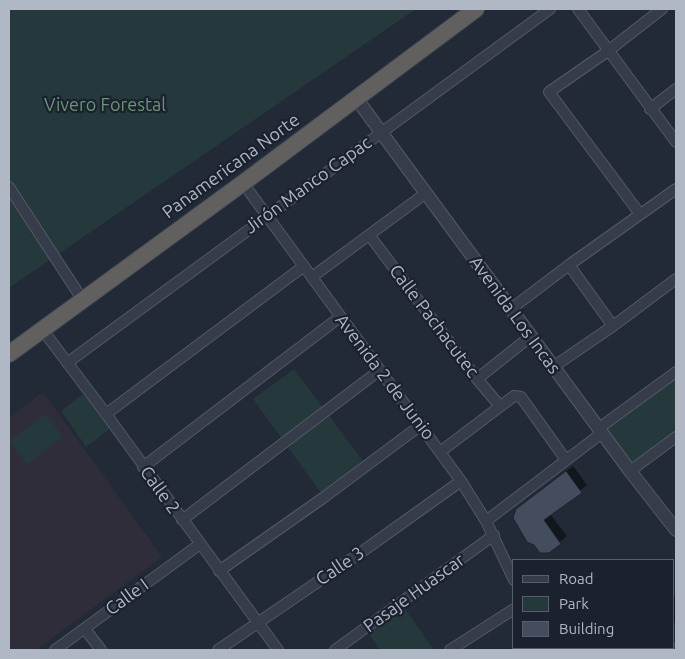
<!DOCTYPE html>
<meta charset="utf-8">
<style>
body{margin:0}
#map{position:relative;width:685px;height:659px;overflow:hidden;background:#222a38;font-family:Ubuntu,sans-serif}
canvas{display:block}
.frame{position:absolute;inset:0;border:10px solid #b0b7c5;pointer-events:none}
.legend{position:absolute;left:512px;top:559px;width:162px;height:90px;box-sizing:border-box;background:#1b212e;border:1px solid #575d6a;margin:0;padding:6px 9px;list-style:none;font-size:15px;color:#b0b7c5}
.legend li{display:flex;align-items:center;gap:10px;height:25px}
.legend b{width:25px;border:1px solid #575d6a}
</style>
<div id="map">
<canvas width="685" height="659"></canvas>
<div class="frame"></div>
<ul class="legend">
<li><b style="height:6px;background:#363c49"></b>Road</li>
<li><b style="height:14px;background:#25383b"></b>Park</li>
<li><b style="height:14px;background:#434d5d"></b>Building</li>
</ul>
</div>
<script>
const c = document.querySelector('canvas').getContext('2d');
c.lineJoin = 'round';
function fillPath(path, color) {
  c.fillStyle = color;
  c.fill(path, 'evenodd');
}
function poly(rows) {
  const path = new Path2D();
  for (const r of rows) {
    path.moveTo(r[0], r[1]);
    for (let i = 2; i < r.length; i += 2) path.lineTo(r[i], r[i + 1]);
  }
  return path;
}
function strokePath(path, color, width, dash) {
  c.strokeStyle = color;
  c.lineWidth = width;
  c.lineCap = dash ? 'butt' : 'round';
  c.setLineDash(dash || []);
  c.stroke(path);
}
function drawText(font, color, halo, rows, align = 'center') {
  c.font = font + ' Ubuntu,sans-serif';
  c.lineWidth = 4.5;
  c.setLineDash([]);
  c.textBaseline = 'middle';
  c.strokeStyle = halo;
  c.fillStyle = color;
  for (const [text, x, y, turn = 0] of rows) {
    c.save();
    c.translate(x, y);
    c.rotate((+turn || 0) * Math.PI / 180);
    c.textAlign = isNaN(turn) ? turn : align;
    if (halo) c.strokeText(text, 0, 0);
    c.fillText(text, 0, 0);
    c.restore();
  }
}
fillPath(poly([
 [43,392,162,557,36,650,9,650,9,417]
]), '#302d3a');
fillPath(poly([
 [9,9,416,9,9,288],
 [294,369,363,461,321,493,253,399],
 [676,372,676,436,630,471,599,428],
 [83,394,110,429,86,447,61,411],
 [46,414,63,437,27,464,10,441],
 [404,607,434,650,380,650,369,634]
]), '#25383b');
fillPath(poly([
 [573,466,587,485,550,514,567,536,548,552,524,503],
 [676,596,676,622,674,623,674,597]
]), '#0007');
const building = poly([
 [566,471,582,493,544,520,561,544,549,553,540,553,534,545,527,542,513,518,516,509,566,471]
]);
fillPath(building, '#434d5d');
strokePath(building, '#1d2330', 1);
const minor = poly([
 [578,9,676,142],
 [650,109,676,89],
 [243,183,461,481,486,521,514,580],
 [9,187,82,299],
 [640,214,549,92,608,51,662,9],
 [370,236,477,379,500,406],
 [569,265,613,326],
 [312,277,426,193],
 [511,309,569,265,676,189],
 [42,329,106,414,278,650],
 [67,363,550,9],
 [553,367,613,326,676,279],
 [477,379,531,336],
 [106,414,304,266],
 [599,428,676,372],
 [440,452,514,396,521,397,566,460],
 [143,467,340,317],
 [630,471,676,437],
 [182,520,380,370],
 [486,521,602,433],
 [219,571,323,498,421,425],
 [85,629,101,650],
 [541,648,542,650],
 [55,650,200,544],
 [218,650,363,551,461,481],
 [335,650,494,535],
 [450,650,514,609],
 [661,650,671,648]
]);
const tertiary = poly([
 [356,98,630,471,676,530]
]);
const trunk = poly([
 [9,354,243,183,476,9]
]);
strokePath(minor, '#535a67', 12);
strokePath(tertiary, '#535a67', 14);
strokePath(trunk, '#404754', 18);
strokePath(minor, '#363c49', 10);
strokePath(tertiary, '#363c49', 12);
strokePath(trunk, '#62605e', 16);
drawText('18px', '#699576', '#1b212e', [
 ["Vivero Forestal",105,105]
]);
drawText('18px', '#b0b7c5', '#1b212e', [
 ["Panamericana Norte",231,166,-36],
 ["Jirón Manco Capac",308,185,-36],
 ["Avenida Los Incas",515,315,54],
 ["Calle Pachacutec",434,321,53],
 ["Avenida 2 de Junio",385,377,53],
 ["Calle 2",160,490,54],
 ["Calle 3",340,566,-34],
 ["Pasaje Huascar",414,593,-36],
 ["Calle I",127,597,-36]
]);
</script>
